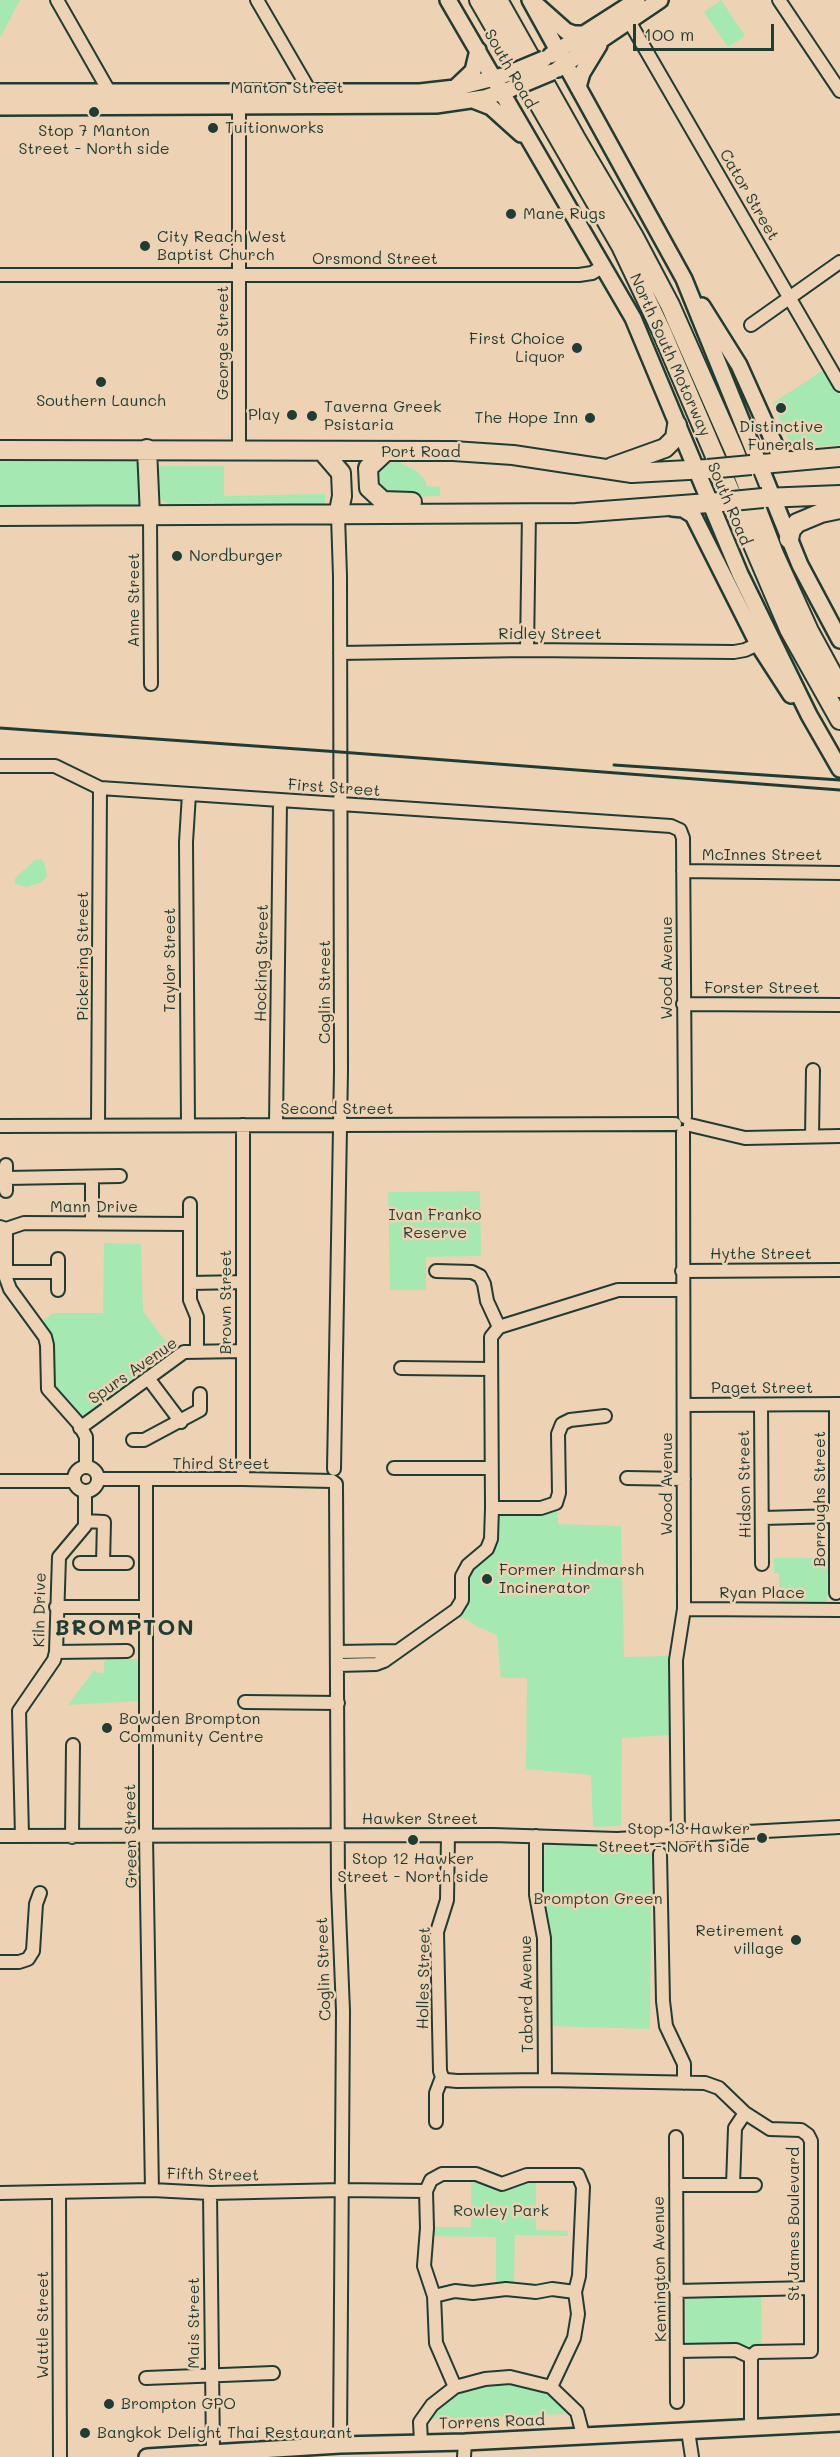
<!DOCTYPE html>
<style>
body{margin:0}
#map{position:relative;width:840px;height:2457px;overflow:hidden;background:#eed2b4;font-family:Mali,sans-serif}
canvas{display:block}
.scale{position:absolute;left:633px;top:24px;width:141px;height:27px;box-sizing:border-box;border:3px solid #1f3d34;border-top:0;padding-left:8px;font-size:18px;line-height:21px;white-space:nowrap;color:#1f3d34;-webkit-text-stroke:4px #eed2b4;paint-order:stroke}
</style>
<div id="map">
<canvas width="840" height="2457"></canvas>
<div class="scale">100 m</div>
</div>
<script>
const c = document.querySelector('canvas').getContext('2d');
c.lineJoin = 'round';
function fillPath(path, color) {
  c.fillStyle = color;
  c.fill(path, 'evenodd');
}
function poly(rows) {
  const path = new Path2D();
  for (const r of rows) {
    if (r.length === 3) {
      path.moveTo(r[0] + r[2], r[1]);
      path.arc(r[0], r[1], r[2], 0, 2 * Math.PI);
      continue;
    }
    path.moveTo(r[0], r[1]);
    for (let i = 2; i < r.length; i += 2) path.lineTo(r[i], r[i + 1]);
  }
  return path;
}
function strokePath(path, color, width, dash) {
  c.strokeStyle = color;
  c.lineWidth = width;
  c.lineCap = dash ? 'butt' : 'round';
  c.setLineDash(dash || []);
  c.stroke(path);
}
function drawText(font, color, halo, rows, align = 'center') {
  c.font = font + ' Mali,sans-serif';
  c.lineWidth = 5;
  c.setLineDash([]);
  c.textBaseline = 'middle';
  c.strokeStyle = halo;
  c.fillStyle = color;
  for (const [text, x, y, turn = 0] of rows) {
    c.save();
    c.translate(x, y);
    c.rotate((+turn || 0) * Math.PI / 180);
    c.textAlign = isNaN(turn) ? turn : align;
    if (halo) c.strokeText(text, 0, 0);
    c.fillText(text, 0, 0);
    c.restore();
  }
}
fillPath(poly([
 [0,0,20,0,0,38],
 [721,0,745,36,728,47,704,12],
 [825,369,840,396,840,445,800,448,793,445,788,440,773,403],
 [0,459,137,459,142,464,141,504,139,508,0,509],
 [399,462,415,470,424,478,427,486,440,487,440,496,398,497,381,493,374,473,387,463],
 [163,466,221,466,224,467,224,496,325,494,325,508,257,508,230,504,215,504,213,501,211,503,169,504,157,498,150,469],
 [40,859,44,862,47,876,42,882,27,887,15,884,15,878,35,860],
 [480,1191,481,1256,426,1257,426,1290,390,1290,388,1192],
 [104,1243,141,1244,143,1311,175,1354,81,1418,56,1395,50,1341,39,1324,53,1313,103,1313],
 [558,1507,558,1524,621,1526,624,1657,669,1656,669,1735,622,1738,621,1826,593,1827,591,1775,526,1769,527,1678,501,1678,497,1635,476,1626,468,1620,457,1617,468,1602,469,1577,474,1565,496,1522,504,1512],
 [774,1558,835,1558,835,1574,827,1574,827,1603,779,1603,779,1574,774,1573],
 [107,1659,140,1659,139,1701,68,1705,94,1670,98,1673,104,1673,104,1662],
 [545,1843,652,1847,650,2029,549,2026,550,1933,542,1894],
 [471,2178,536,2178,536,2230,568,2231,568,2236,515,2235,514,2285,496,2285,496,2237,430,2236,430,2227,471,2227],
 [761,2293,762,2345,686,2347,685,2295],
 [500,2381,537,2388,562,2403,567,2414,427,2419,431,2413,455,2394,468,2387]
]), '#a6e8b2');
const minor = poly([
 [57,0,110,93,111,99],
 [257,0,311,93,310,98],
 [779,0,840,91],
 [629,21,840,385],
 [239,100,239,450],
 [0,275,579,275,592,273,604,266],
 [751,325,840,262],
 [150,516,151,684],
 [527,650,529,512],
 [340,653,527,650,734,652,745,650,758,644],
 [0,766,55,766,100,788,671,826,680,830,683,838,685,1117],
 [683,871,840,873],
 [683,1004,840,1005],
 [98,1125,100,788],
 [188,1125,186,842,189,794],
 [276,1125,280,801],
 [690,1125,745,1138,840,1136],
 [0,1126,675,1124],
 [812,1136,813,1070],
 [92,1177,92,1223],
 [6,1178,120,1176],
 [6,1191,6,1165],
 [190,1204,190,1300,197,1317,197,1350],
 [0,1227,6,1229,24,1223,189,1224],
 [6,1229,6,1278,10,1289,45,1337,47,1345,48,1389,79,1424,86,1437,86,1467],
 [436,1271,472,1272,480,1276,484,1284,487,1301,499,1327],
 [682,1271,840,1270],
 [6,1272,58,1272],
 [190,1283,243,1282],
 [58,1290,58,1259],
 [401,1368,490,1369],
 [148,1378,181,1422],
 [836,1404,836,1593],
 [684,1405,840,1404],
 [761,1405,762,1564],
 [80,1428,184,1352,243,1351],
 [133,1440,144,1440,200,1410,200,1394],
 [86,1479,12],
 [394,1468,490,1468],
 [334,1469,341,1071,340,576,338,516],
 [627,1478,684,1479],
 [98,1479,243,1479,332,1481,336,1484,338,1887,343,2011,340,2445],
 [243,1479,243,1125],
 [146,1480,146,1837,152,2190],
 [0,1481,74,1481],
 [492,1508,541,1508,556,1503,559,1493,558,1434,562,1424,570,1420,605,1416],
 [763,1518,837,1516],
 [85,1521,104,1522,103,1563],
 [80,1563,127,1563],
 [56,1607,146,1607],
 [684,1609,840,1610],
 [56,1652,127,1651],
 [338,1652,398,1651],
 [338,1665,376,1664,384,1661,456,1610,462,1600,462,1576,468,1565,487,1549,491,1539,492,1508,491,1337,499,1327,618,1290,682,1290],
 [245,1702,338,1703],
 [0,1836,493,1835,617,1839,840,1827],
 [22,1836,19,1711,54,1660,56,1652,59,1557,85,1526,85,1491],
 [536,1836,536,1895,544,1938,545,2080],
 [678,1836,676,1660,684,1609,683,1132],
 [72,1837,73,1745],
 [660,1854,663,2001,666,2026,684,2064,684,2083],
 [0,1962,19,1962,28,1959,33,1951,36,1904,40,1893],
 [442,2077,446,2080,457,2081,545,2080,705,2083,719,2088,745,2113,770,2129,801,2130,808,2135,811,2141,811,2351,756,2352,751,2357,751,2427],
 [436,2122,436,2093,442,2077,440,2071,437,1932,447,1900,448,1835],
 [676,2137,677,2402],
 [676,2185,733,2185,735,2128,745,2113],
 [733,2185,755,2185],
 [59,2192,60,2457],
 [0,2193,152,2190,210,2193,342,2190,426,2191],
 [210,2193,213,2453],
 [676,2291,811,2288],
 [434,2296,455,2291,473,2293,506,2289,536,2292,552,2289,575,2292],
 [677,2351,736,2350,751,2357],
 [146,2378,273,2373],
 [455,2387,436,2343,434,2296,424,2266,427,2228,426,2191,431,2180,442,2174,476,2174,502,2184,527,2175,578,2175,583,2187,579,2276,575,2292,578,2314,574,2338,551,2387],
 [688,2431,692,2457],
 [421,2442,420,2422,432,2405,455,2387,485,2379,510,2377,551,2387,577,2412,583,2435],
 [464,2457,465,2442]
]);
const major = poly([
 [448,0,633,318,740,574,809,715,840,769],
 [530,0,684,279,800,565,840,640],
 [539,7,566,31,574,34,587,34],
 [551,55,637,0],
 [558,69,660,0],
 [578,87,582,73,599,45],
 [455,88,473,71,478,50],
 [0,92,420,92,455,88,502,76],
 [473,100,491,107,521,134],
 [0,107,436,105,484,98,511,89],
 [702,306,739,365,779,454,785,459,797,461],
 [672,508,683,509,693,515,758,644,791,695],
 [147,2457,340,2445,465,2442,840,2423]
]);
const highway = poly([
 [479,0,621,246,661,330,789,629,840,720],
 [498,0,575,137,633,235,670,305,734,450,774,554,809,631,840,688],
 [147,449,150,516],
 [0,450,453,451,513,455,632,473,708,469],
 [386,451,368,468,369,488,383,501,412,502],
 [323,452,341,473,342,496,338,516],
 [751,465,840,457],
 [612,467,665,448,675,438,677,425],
 [763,498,840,495],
 [0,516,576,513,722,502],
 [789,539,791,530,797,523,821,513,840,509]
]);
strokePath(minor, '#1f3d34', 16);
strokePath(major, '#1f3d34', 20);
strokePath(highway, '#1f3d34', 22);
strokePath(minor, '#eed2b4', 12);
strokePath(major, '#eed2b4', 15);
strokePath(highway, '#eed2b4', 18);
strokePath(poly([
 [0,728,340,752,840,790],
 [614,765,840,780]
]), '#1f3d34', 3);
const majorBridge = poly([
 [508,74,544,59],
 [516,87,552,72]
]);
const highwayBridge = poly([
 [708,469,751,465],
 [722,502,763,498]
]);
strokePath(majorBridge, '#1f3d34', 20, []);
strokePath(highwayBridge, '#1f3d34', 22, []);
strokePath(majorBridge, '#eed2b4', 15);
strokePath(highwayBridge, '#eed2b4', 18);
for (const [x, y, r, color] of [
 [94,112,6,"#1f3d34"],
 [213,128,6,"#1f3d34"],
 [511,214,6,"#1f3d34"],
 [145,246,6,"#1f3d34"],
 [577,348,6,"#1f3d34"],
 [101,382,6,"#1f3d34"],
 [781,408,6,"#1f3d34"],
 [292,415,6,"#1f3d34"],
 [312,416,6,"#1f3d34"],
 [590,418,6,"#1f3d34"],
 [177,556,6,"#1f3d34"],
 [487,1579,6,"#1f3d34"],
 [107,1728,6,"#1f3d34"],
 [762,1838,6,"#1f3d34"],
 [413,1840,6,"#1f3d34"],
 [796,1940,6,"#1f3d34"],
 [109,2404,6,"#1f3d34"],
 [85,2433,6,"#1f3d34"]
]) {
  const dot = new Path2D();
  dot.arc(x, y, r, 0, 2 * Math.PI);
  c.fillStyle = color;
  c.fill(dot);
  strokePath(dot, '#eed2b4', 2);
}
drawText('16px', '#1f3d34', '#eed2b4', [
 ["South Road",510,69,60],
 ["Manton Street",287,88],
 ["Cator Street",749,195,60],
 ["Orsmond Street",375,259],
 ["George Street",223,343,-90],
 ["North South Motorway",670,355,66],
 ["Port Road",421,452],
 ["South Road",729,504,67],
 ["Anne Street",134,600,-90],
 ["Ridley Street",550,634],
 ["First Street",334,788,4],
 ["McInnes Street",762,855],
 ["Pickering Street",83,956,-90],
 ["Taylor Street",170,960,-90],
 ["Hocking Street",262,963,-89],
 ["Wood Avenue",667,968,-90],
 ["Forster Street",762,988],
 ["Coglin Street",325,992,-90],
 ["Second Street",337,1109],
 ["Mann Drive",94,1207],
 ["Hythe Street",761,1254],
 ["Brown Street",226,1302,-90],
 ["Spurs Avenue",133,1371,-35],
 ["Paget Street",762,1388],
 ["Third Street",221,1464],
 ["Wood Avenue",667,1484,-90],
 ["Hidson Street",745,1484,-91],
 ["Borroughs Street",820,1499,-90],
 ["Ryan Place",762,1593],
 ["Kiln Drive",40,1610,-89],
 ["Hawker Street",420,1819],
 ["Green Street",131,1836,-91],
 ["Coglin Street",324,1969,-92],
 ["Holles Street",424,1978,-89],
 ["Tabard Avenue",527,1994,-91],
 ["Fifth Street",213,2175,1],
 ["St James Boulevard",794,2224,-90],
 ["Kennington Avenue",660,2269,-91],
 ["Mais Street",194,2323,-90],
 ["Wattle Street",43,2325,-90],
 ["Torrens Road",492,2422,-2]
]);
drawText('16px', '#1f3d34', '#eed2b4', [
 ["Tuitionworks",225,128],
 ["Stop 7 Manton",94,131,"center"],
 ["Street - North side",94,149,"center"],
 ["Mane Rugs",523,214],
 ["City Reach West",157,237],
 ["Baptist Church",157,255],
 ["First Choice",565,339,"right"],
 ["Liquor",565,357,"right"],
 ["Southern Launch",101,401,"center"],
 ["Taverna Greek",324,407],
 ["Psistaria",324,425],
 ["Play",280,415,"right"],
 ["The Hope Inn",578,418,"right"],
 ["Distinctive",781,427,"center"],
 ["Funerals",781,445,"center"],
 ["Nordburger",189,556],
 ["Former Hindmarsh",499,1570],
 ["Incinerator",499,1588],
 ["Bowden Brompton",119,1719],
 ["Community Centre",119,1737],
 ["Stop 13 Hawker",750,1829,"right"],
 ["Street - North side",750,1847,"right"],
 ["Stop 12 Hawker",413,1859,"center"],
 ["Street - North side",413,1877,"center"],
 ["Retirement",784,1931,"right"],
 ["village",784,1949,"right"],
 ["Brompton GPO",121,2404],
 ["Bangkok Delight Thai Restaurant",97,2433]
], 'left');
drawText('16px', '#26463a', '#eed2b4', [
 ["Ivan Franko",435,1215],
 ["Reserve",435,1233],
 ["Brompton Green",598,1899],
 ["Rowley Park",501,2211]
]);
c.letterSpacing = '1.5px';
drawText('bold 22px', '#1f3d34', '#eed2b4', [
 ["BROMPTON",125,1628]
]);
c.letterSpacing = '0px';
</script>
